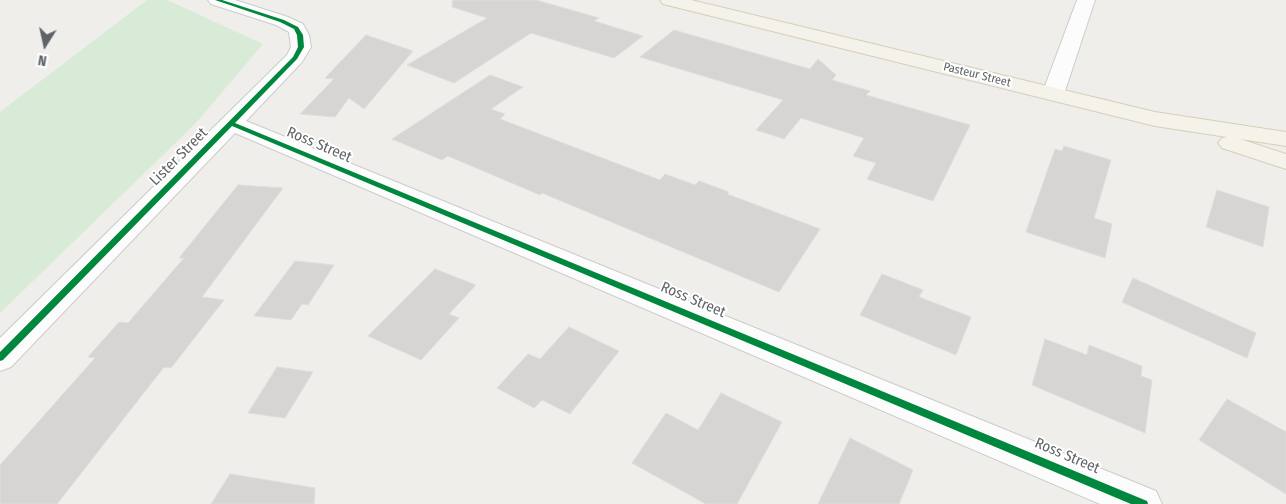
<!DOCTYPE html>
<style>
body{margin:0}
#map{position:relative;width:1286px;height:504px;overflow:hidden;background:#efeeea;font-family:"Fira Sans Condensed",sans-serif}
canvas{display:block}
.north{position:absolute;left:20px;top:20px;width:50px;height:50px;-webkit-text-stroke:4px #fff;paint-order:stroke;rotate:190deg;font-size:14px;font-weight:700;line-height:20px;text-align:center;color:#5f6368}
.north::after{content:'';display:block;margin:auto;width:18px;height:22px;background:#5f6368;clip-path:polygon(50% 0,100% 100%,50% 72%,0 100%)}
</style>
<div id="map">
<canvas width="1286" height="504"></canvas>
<div class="north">N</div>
</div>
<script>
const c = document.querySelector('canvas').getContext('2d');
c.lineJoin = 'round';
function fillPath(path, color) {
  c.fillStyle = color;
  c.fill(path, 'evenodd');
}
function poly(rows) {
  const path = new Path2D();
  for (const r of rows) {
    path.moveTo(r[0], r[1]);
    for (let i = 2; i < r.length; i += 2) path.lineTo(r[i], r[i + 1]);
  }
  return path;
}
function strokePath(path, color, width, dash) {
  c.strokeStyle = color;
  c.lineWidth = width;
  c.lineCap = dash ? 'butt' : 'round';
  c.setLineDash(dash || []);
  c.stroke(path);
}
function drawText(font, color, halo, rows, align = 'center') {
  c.font = font + ' "Fira Sans Condensed",sans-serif';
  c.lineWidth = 4;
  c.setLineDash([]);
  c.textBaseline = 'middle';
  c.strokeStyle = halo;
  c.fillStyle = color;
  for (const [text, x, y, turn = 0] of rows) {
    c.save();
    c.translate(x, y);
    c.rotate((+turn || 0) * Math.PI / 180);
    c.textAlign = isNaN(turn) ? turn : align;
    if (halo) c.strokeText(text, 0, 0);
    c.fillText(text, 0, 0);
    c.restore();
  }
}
fillPath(poly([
 [147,0,167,0,263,44,195,124,0,313,0,112]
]), '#d8ebd6');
const building = poly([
 [453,0,536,0,599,18,594,21,643,36,614,58,531,33,454,83,407,65,487,18,452,7,453,0],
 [674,30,810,69,818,59,836,75,832,80,870,91,866,95,970,125,933,201,867,179,876,163,853,156,864,138,801,118,784,139,756,130,783,100,640,57,674,30],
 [366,35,413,51,364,109,349,98,335,117,300,114,334,79,325,78,366,35],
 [490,75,523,87,491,109,505,114,500,119,660,180,665,174,695,185,699,181,729,192,727,194,820,229,779,292,542,193,540,195,448,156,442,160,392,139,490,75],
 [1064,146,1111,160,1094,218,1112,224,1105,258,1026,232,1055,149,1062,151,1064,146],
 [238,185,283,188,202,297,224,300,171,368,164,367,57,504,0,504,0,465,95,358,88,357,119,322,128,323,184,258,179,258,238,185],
 [1217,190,1269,207,1263,247,1206,227,1217,190],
 [295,261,334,265,308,305,302,304,291,320,254,316,295,261],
 [435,269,476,285,449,314,459,318,421,360,368,336,435,269],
 [882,274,923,290,919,297,971,317,956,355,860,315,882,274],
 [1133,278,1256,333,1247,358,1122,302,1133,278],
 [569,327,619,351,570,414,542,400,534,408,497,388,528,354,540,359,569,327],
 [1045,339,1087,355,1089,345,1142,366,1141,376,1152,380,1145,433,1032,385,1045,339],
 [277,367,313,372,285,418,248,413,277,367],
 [721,393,782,422,737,504,706,504,632,463,666,413,698,430,721,393],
 [1227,399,1286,432,1286,494,1199,440,1227,399],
 [850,438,913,470,899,504,818,504,850,438],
 [230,474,315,488,314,504,211,504,230,474]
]);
fillPath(building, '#d6d5d3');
strokePath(building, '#deddd9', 1);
const minor = poly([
 [208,0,235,0,288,17,303,24,309,35,311,47,302,62,246,121,1156,491,1162,504,1100,504,235,133,11,367,0,371,0,338,287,55,291,47,289,32,276,25,211,4,208,0],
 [1077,0,1095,0,1064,94,1060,98,1053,100,1046,98,1042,94,1077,0]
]);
const major = poly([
 [660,0,691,0,1155,112,1286,132,1286,146,1240,139,1286,154,1286,169,1222,148,1218,143,1222,138,1227,137,1155,126,663,4,660,0]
]);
strokePath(minor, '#cbcccc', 2);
strokePath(major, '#d7ceb8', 2);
fillPath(minor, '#fdfcfc');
fillPath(major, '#f4f2e9');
fillPath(poly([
 [215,0,222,0,284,20,298,27,303,35,304,47,297,59,235,123,1147,501,1148,504,1131,504,232,126,3,360,0,361,0,352,293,57,298,47,297,35,294,29,280,22,215,0]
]), '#00873e');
drawText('12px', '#5f6368', '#fff', [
 ["Pasteur Street",977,75,14]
]);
drawText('15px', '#5f6368', '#fff', [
 ["Ross Street",319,145,23],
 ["Lister Street",179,157,-45],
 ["Ross Street",693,300,23],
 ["Ross Street",1067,456,23]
]);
</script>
